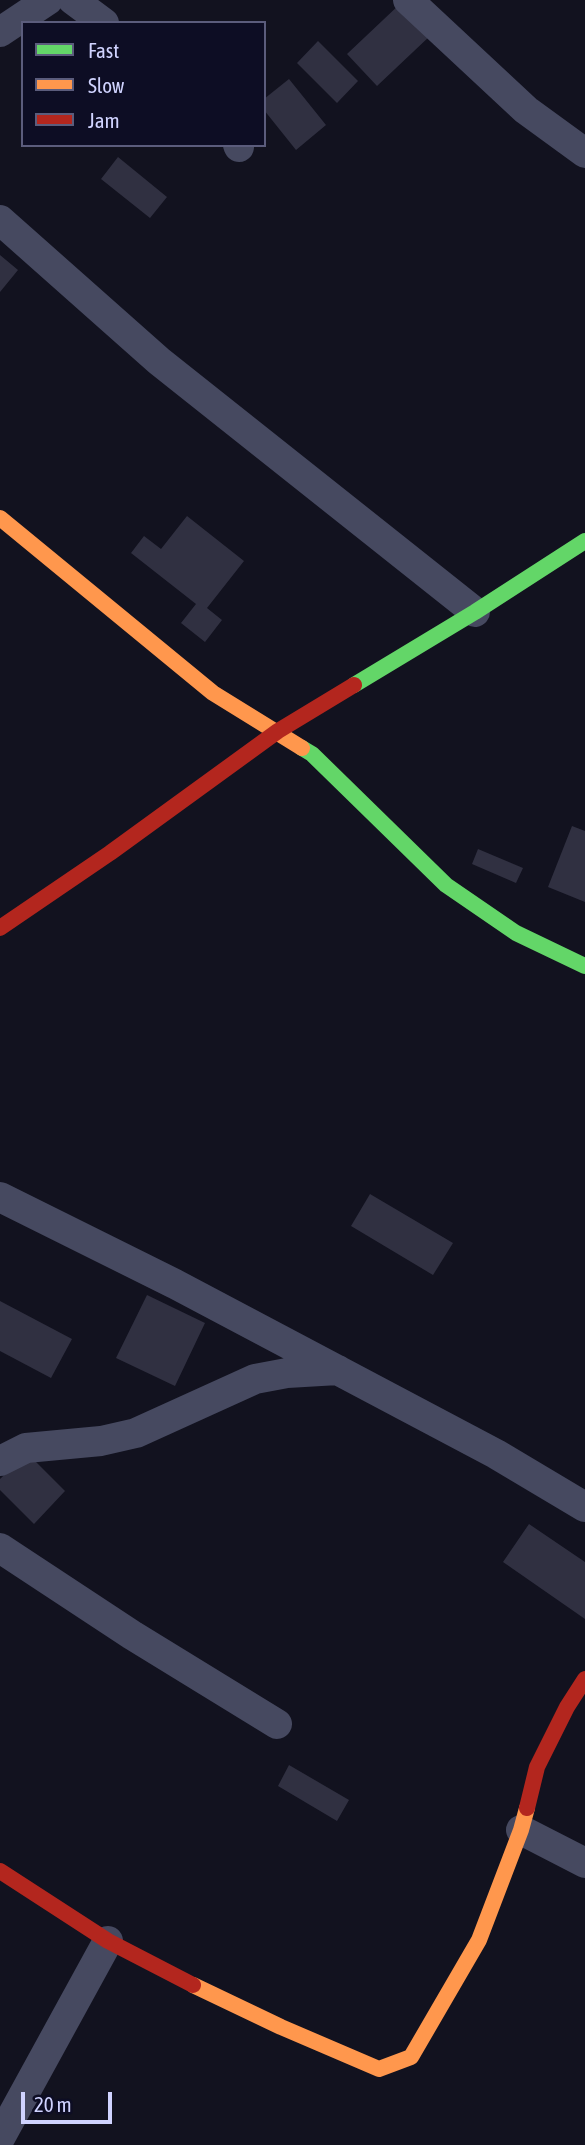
<!DOCTYPE html>
<style>
body{margin:0}
#map{position:relative;width:585px;height:2145px;overflow:hidden;background:#12121f;font-family:"Asap Condensed",sans-serif}
canvas{display:block}
.legend{position:absolute;left:21px;top:21px;width:245px;height:126px;box-sizing:border-box;background:#0d0d24;border:2px solid #5b5c7c;margin:0;padding:9px 12px;list-style:none;font-size:21px;color:#d0d3ff}
.legend li{display:flex;align-items:center;gap:14px;height:35px}
.legend b{width:35px;border:2px solid #5b5c7c}
.scale{position:absolute;left:21px;top:2092px;width:91px;height:32px;box-sizing:border-box;border:4px solid #d0d3ff;border-top:0;padding-left:9px;font-size:21px;line-height:24px;white-space:nowrap;color:#d0d3ff;-webkit-text-stroke:5px #0d0d24;paint-order:stroke}
</style>
<div id="map">
<canvas width="585" height="2145"></canvas>
<ul class="legend">
<li><b style="height:9px;background:#63d668"></b>Fast</li>
<li><b style="height:9px;background:#ff974d"></b>Slow</li>
<li><b style="height:9px;background:#b3261e"></b>Jam</li>
</ul>
<div class="scale">20 m</div>
</div>
<script>
const c = document.querySelector('canvas').getContext('2d');
c.lineJoin = 'round';
function fillPath(path, color) {
  c.fillStyle = color;
  c.fill(path, 'evenodd');
}
function poly(rows) {
  const path = new Path2D();
  for (const r of rows) {
    path.moveTo(r[0], r[1]);
    for (let i = 2; i < r.length; i += 2) path.lineTo(r[i], r[i + 1]);
  }
  return path;
}
function strokePath(path, color, width, dash) {
  c.strokeStyle = color;
  c.lineWidth = width;
  c.lineCap = dash ? 'butt' : 'round';
  c.setLineDash(dash || []);
  c.stroke(path);
}
fillPath(poly([
 [401,3,431,35,377,86,347,54],
 [318,41,358,81,337,103,297,63],
 [289,79,326,125,296,150,264,110,264,99],
 [118,157,167,197,150,218,101,179],
 [0,255,18,270,0,292],
 [187,516,244,561,207,608,222,620,205,642,181,623,196,604,131,553,144,536,161,549],
 [572,826,585,831,585,902,548,887],
 [478,849,523,868,516,883,472,864],
 [370,1194,453,1243,433,1275,351,1226],
 [147,1295,205,1323,175,1386,116,1358],
 [0,1301,72,1339,51,1378,0,1351],
 [27,1453,65,1491,34,1524,0,1490,0,1479],
 [529,1524,585,1562,585,1619,503,1562],
 [289,1765,349,1800,337,1821,278,1786]
]), '#303041');
strokePath(poly([
 [73,0,104,23],
 [408,0,526,110,585,153],
 [0,32,48,0],
 [238,145,239,147],
 [0,220,159,361,475,612],
 [0,1197,175,1284,496,1454,585,1507],
 [0,1461,26,1448,101,1441,136,1433,255,1379,287,1373,338,1370],
 [0,1548,132,1635,277,1724],
 [521,1830,585,1863],
 [0,2138,108,1941]
]), '#464960', 30);
strokePath(poly([
 [354,685,475,612,585,541],
 [302,748,312,754,446,885,516,933,585,966]
]), '#63d668', 16);
strokePath(poly([
 [0,518,213,693,302,748],
 [193,1985,281,2027,379,2069,411,2057,479,1940,521,1830,527,1808]
]), '#ff974d', 16);
strokePath(poly([
 [0,928,110,853,278,731,354,685],
 [527,1808,537,1767,567,1707,585,1679],
 [0,1871,108,1941,193,1985]
]), '#b3261e', 16);
</script>
